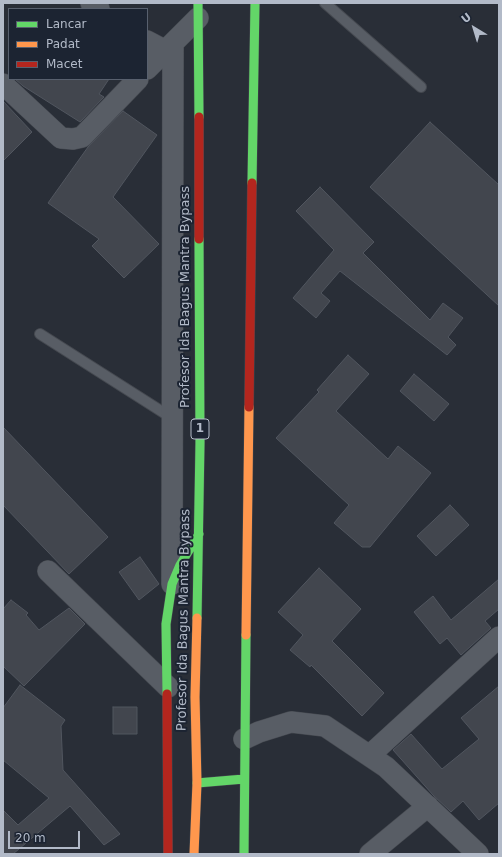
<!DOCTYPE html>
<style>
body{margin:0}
#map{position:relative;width:502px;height:857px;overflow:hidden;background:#292e37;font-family:"DejaVu Sans",sans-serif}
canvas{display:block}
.frame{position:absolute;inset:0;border:4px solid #b2bac8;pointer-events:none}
.legend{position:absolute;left:8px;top:8px;width:140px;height:72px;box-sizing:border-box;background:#1c2432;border:1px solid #58606e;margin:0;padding:5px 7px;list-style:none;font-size:12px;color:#b2bac8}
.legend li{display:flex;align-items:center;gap:8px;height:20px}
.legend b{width:20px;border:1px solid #58606e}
.north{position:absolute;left:454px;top:8px;width:40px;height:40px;-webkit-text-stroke:3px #1c2432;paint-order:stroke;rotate:322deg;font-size:11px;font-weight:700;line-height:16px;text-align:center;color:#b2bac8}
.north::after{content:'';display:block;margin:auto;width:14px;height:18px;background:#b2bac8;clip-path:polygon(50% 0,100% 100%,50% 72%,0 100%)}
.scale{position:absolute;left:8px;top:831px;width:72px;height:18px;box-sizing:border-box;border:2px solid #b2bac8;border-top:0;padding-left:5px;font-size:12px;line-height:14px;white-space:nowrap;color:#b2bac8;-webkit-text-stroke:3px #1c2432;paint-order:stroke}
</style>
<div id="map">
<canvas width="502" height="857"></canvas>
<div class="frame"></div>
<ul class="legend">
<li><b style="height:5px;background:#63d668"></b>Lancar</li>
<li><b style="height:5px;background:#ff974d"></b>Padat</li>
<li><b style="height:5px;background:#b3261e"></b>Macet</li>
</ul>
<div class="north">U</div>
<div class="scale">20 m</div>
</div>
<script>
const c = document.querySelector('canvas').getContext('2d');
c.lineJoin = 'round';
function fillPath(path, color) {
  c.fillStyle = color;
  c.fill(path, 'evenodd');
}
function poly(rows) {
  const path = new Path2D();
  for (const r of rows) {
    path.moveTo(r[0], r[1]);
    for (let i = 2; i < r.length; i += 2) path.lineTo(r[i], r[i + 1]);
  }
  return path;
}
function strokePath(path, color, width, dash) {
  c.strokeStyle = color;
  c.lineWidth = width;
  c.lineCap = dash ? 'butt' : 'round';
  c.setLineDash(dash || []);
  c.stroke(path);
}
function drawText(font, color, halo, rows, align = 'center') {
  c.font = font + ' "DejaVu Sans",sans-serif';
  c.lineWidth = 4;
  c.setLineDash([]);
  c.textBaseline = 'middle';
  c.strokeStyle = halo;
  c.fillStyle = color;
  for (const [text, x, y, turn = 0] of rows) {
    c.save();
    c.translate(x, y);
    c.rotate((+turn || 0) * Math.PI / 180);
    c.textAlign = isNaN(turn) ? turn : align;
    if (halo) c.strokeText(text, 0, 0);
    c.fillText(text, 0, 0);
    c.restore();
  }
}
const building = poly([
 [15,79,109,79,99,94,104,97,80,122,23,86,15,79],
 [3,101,32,132,3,161,3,101],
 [123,111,157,135,113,197,159,244,124,278,92,246,99,239,48,203,88,147,123,111],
 [430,122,499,185,499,306,370,187,430,122],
 [320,187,374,242,363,253,430,320,443,303,463,318,448,337,456,345,447,355,340,271,321,293,330,301,316,318,293,298,334,250,296,211,320,187],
 [348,355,369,374,336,411,388,459,398,446,431,473,370,547,362,547,334,523,349,505,276,438,319,392,317,390,348,355],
 [414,374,449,404,434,421,400,391,414,374],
 [3,427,108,537,69,574,3,505,3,427],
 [450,505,469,525,436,556,417,536,450,505],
 [140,557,159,584,139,600,119,572,140,557],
 [319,568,361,609,332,641,384,693,362,716,311,665,310,667,290,650,303,635,278,612,319,568],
 [499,579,499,609,485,621,491,628,461,655,447,638,440,644,414,612,433,596,451,620,499,579],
 [11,600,28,613,26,615,39,630,69,608,85,624,24,686,3,666,3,609,11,600],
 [20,685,65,720,61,726,63,770,120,834,104,845,70,806,13,854,3,854,3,810,18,825,49,798,3,760,3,708,20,685],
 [499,686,499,803,479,820,463,801,451,812,433,795,393,750,411,734,442,769,479,739,461,718,499,686],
 [113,707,137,707,137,734,113,734,113,707]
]);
fillPath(building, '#42464e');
strokePath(building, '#51565f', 1);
const lane = poly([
 [325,3,421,87],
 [40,334,172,418]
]);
const street = poly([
 [91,3,99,9],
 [147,41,166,51],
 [147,69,198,18],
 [3,84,61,138,73,139,82,137,138,79],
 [48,571,168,687],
 [172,584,173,44],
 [244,739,259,732,291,722,325,726,386,767,478,854],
 [370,755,499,637],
 [370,854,428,806]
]);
const fast = poly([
 [198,3,199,117],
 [252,183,255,3],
 [197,618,200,443,199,239],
 [167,694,166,624,172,584,180,565,199,534],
 [197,783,244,779],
 [244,854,246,635]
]);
const slow = poly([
 [246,635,249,407],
 [194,854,197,783,195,697,197,618]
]);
const jam = poly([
 [199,117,199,239],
 [249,407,252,183],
 [167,694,168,854]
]);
strokePath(lane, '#454950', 12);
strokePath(street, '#454950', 22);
strokePath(fast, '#454950', 10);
strokePath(slow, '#454950', 10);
strokePath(jam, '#454950', 10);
strokePath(lane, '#585d65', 10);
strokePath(street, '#585d65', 21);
strokePath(fast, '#63d668', 9);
strokePath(slow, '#ff974d', 9);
strokePath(jam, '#b3261e', 9);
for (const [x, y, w] of [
 [200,429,18]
]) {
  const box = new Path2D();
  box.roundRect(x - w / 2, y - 10, w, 20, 3);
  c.fillStyle = '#1c2432';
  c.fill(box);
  strokePath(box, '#b2bac8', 1);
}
drawText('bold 12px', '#b2bac8', null, [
 ["1",200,429]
]);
drawText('13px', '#b2bac8', '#1c2432', [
 ["Profesor Ida Bagus Mantra Bypass",186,297,-90],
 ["Profesor Ida Bagus Mantra Bypass",184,620,-89]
]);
</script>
